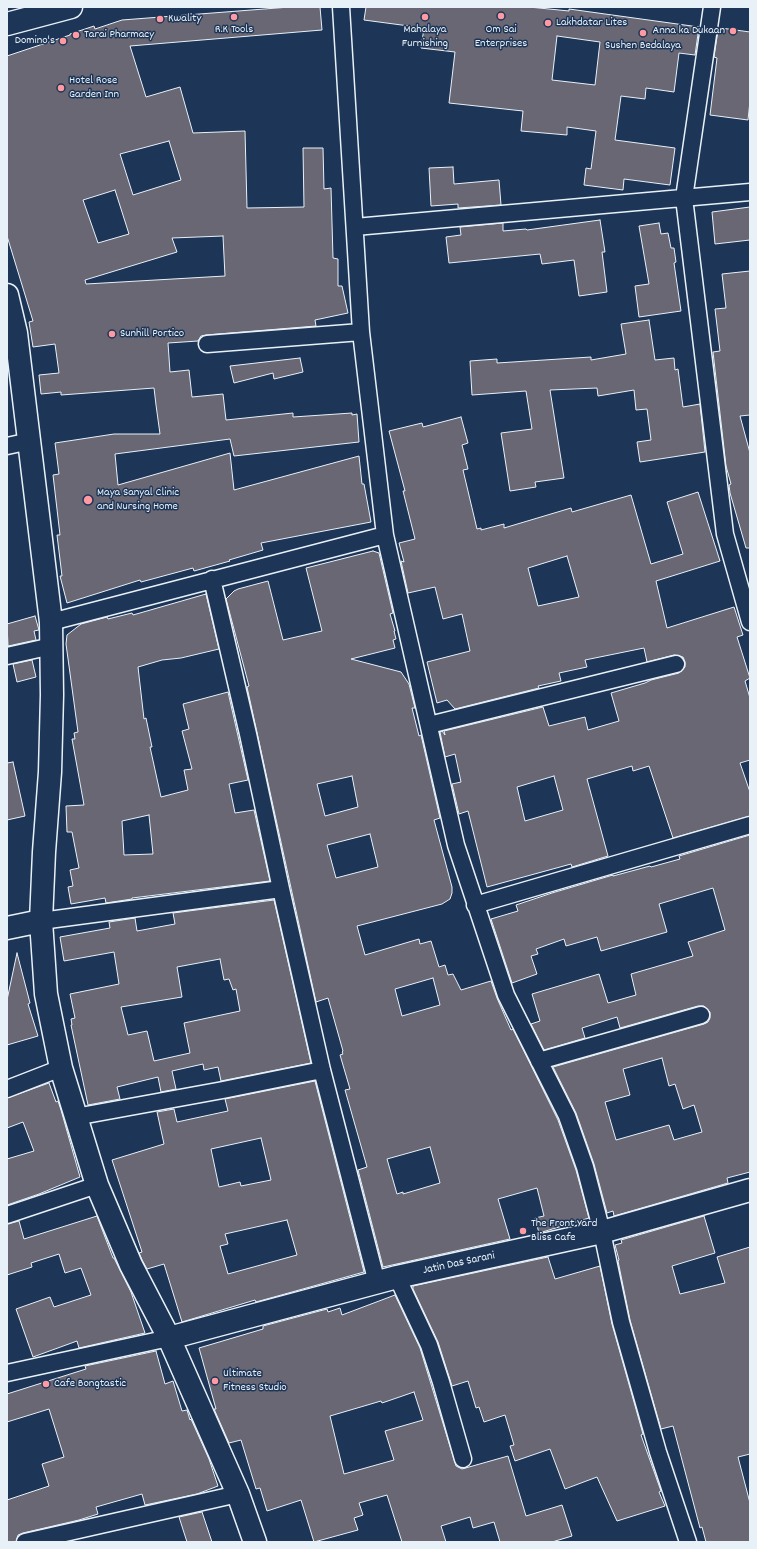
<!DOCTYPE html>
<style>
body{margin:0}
#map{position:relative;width:757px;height:1549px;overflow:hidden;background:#1d3557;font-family:Dekko,sans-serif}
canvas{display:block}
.frame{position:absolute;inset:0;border:8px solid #e8f1f8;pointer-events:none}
</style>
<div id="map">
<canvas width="757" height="1549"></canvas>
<div class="frame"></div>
</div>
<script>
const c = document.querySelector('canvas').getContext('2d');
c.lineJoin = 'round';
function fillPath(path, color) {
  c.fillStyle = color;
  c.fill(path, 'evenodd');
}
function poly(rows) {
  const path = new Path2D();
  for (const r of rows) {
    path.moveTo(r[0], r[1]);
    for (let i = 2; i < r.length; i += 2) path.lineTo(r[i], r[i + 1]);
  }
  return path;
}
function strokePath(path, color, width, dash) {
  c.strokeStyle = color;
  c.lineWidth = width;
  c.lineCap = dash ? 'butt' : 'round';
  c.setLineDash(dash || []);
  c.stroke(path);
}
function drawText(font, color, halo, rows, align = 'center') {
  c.font = font + ' Dekko,sans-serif';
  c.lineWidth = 3;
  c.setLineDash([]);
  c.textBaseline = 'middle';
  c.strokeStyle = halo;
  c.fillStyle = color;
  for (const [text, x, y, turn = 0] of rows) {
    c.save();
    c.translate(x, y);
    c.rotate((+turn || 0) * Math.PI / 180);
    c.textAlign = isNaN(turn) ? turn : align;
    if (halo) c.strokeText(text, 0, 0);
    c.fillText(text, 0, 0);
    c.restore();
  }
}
const building = poly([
 [290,7,320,7,322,30,130,46,146,97,180,87,193,133,245,131,247,208,304,207,303,148,323,148,324,189,331,188,333,258,338,259,338,286,342,286,348,313,315,320,316,326,206,335,201,336,198,341,168,343,170,372,189,370,192,397,223,394,226,420,293,413,293,417,352,413,352,415,357,414,359,442,234,456,230,439,115,454,118,485,230,453,234,490,359,456,362,484,364,484,371,522,261,543,263,550,229,560,230,561,194,571,193,568,141,582,140,580,67,603,60,576,62,576,57,535,60,535,53,475,59,474,55,443,114,434,160,434,156,405,154,388,61,395,61,392,41,394,39,375,59,373,55,344,33,347,29,322,33,321,7,236,7,56,70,35,70,34,94,26,95,29,122,20,290,7],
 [169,141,181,180,133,195,120,154,169,141],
 [115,190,129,234,98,243,83,200,115,190],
 [223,236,225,276,86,284,85,280,177,252,172,238,223,236],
 [366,7,529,7,569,11,569,9,699,27,695,55,679,53,674,92,646,88,645,99,621,96,615,140,675,148,670,185,624,179,623,190,584,185,586,168,591,169,596,131,567,127,567,135,521,131,523,111,449,103,455,52,421,48,424,28,364,20,366,7],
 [557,36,600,42,595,85,552,80,557,36],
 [721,28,750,32,750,101,748,120,710,115,717,58,714,57,718,30,721,30,721,28],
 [453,167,454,184,499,180,501,205,458,208,458,204,431,206,429,168,453,167],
 [750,207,750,240,715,244,712,212,750,207],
 [600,220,605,252,602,252,607,292,579,296,574,260,542,264,540,254,449,263,446,237,461,235,460,227,503,223,503,231,526,229,527,230,600,220],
 [659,223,661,234,668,233,671,248,674,248,676,262,674,263,681,311,639,317,635,286,649,284,639,226,659,223],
 [750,271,750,415,740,416,750,453,750,548,746,548,730,493,729,485,731,484,726,466,713,352,720,351,715,309,726,308,722,274,750,271],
 [649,320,655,360,674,358,675,370,678,369,683,407,700,404,705,452,640,462,637,442,651,440,647,409,636,410,634,390,598,396,597,388,550,390,564,478,535,482,536,487,510,491,501,433,532,429,526,391,472,395,470,361,497,359,497,363,591,357,591,360,626,354,621,324,649,320],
 [300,358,303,372,274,379,273,373,234,383,230,366,300,358],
 [461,417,468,443,462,445,468,469,463,470,477,529,481,528,481,530,504,524,504,528,571,508,572,512,631,495,651,564,683,554,667,502,698,492,720,561,656,581,667,628,734,607,743,635,737,637,750,678,745,681,750,698,750,760,740,763,750,792,750,816,673,838,649,766,633,771,632,766,587,779,608,856,572,867,571,864,487,887,468,811,459,814,452,784,461,782,455,754,445,757,440,732,442,731,445,735,444,731,543,707,549,726,585,717,588,730,619,721,611,693,645,683,651,680,679,673,685,667,685,662,683,657,674,655,647,662,644,648,585,660,587,667,559,673,561,681,538,686,539,688,455,709,447,700,437,703,427,662,470,651,462,614,443,619,435,587,408,593,401,561,404,562,399,543,415,539,403,491,405,491,389,431,422,423,423,427,461,417],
 [567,556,579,597,538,606,528,568,567,556],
 [554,776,563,810,525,821,517,787,554,776],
 [373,551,379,553,393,613,390,614,395,631,394,631,396,639,393,640,395,648,351,659,401,672,409,684,415,708,412,708,419,736,421,735,440,818,434,820,452,887,452,893,450,899,442,904,357,926,365,955,419,939,420,944,431,941,439,967,445,965,448,975,453,974,461,990,491,981,497,998,511,1030,513,1029,558,1120,576,1170,589,1218,539,1233,535,1218,544,1216,537,1188,498,1199,510,1239,383,1267,358,1170,367,1167,345,1090,350,1089,340,1055,343,1054,342,1052,343,1051,328,998,316,1002,247,687,249,686,226,599,234,591,238,589,268,581,283,640,322,631,306,568,373,551],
 [352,776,358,807,325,816,317,784,352,776],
 [370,834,378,867,336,878,327,845,370,834],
 [433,978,440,1005,402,1016,395,989,433,978],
 [430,1147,440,1183,403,1194,403,1192,397,1194,387,1159,430,1147],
 [206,594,219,649,181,658,162,660,138,667,144,719,146,718,152,747,150,747,161,797,188,790,184,770,192,769,182,731,189,729,183,704,228,692,248,780,229,784,235,813,254,810,270,881,132,898,132,899,106,903,105,898,71,904,68,887,73,886,70,870,79,868,72,832,67,832,66,806,84,805,72,739,75,739,74,733,78,732,66,644,67,635,81,624,107,617,108,619,132,613,133,615,206,594],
 [149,815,153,854,124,855,122,821,149,815],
 [35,616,39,630,34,631,36,640,8,646,7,624,35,616],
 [32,660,36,677,17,682,13,664,32,660],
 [13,762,25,816,7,820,7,763,13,762],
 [750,835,750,1172,727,1178,728,1183,614,1216,613,1211,607,1213,594,1164,576,1113,553,1067,704,1024,708,1022,710,1018,710,1012,704,1006,698,1006,620,1028,617,1017,582,1028,585,1038,544,1050,531,1024,540,1021,532,994,599,974,608,1003,636,995,631,974,693,956,688,942,725,930,713,888,659,904,667,932,601,951,597,937,566,946,564,939,536,949,538,954,531,956,537,974,512,983,491,919,518,911,516,905,552,893,613,875,613,876,650,866,651,867,680,859,679,856,750,835],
 [662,1058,669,1086,675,1084,683,1109,694,1105,702,1132,674,1140,669,1125,616,1140,605,1102,630,1095,623,1069,662,1058],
 [274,900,311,1063,221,1081,218,1067,204,1070,203,1064,172,1071,176,1089,161,1092,158,1077,117,1087,120,1099,88,1105,71,1025,72,1025,71,1019,75,1018,70,994,119,984,114,952,64,961,60,937,110,928,109,922,135,918,137,931,175,924,173,913,274,900],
 [220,959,224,980,229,979,233,990,236,989,240,1011,184,1023,190,1053,154,1061,147,1031,128,1035,121,1007,182,997,177,967,220,959],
 [17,953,30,1003,28,1004,38,1036,7,1045,7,1000,17,953],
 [315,1081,364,1272,256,1302,255,1300,182,1322,164,1264,147,1269,142,1260,139,1253,142,1252,112,1160,164,1144,157,1112,174,1109,177,1122,228,1111,225,1099,315,1081],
 [261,1138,271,1180,241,1186,240,1182,219,1187,211,1149,261,1138],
 [287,1220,297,1255,228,1274,220,1246,228,1244,225,1234,287,1220],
 [49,1083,56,1102,58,1101,61,1110,80,1177,39,1194,7,1205,7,1159,34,1151,23,1122,7,1128,7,1098,49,1083],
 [97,1216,113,1258,114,1258,131,1292,145,1333,79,1348,77,1341,33,1357,16,1309,50,1297,54,1307,91,1295,81,1268,65,1273,59,1254,31,1263,32,1267,7,1275,7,1224,19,1221,24,1239,97,1216],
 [704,1216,715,1253,672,1266,680,1294,725,1283,717,1257,750,1247,750,1454,738,1457,750,1503,750,1542,706,1542,702,1527,700,1528,673,1426,661,1429,630,1320,618,1261,619,1260,615,1245,622,1243,621,1240,704,1216],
 [548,1257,555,1279,600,1266,612,1324,643,1434,641,1435,661,1491,659,1492,665,1506,617,1521,597,1477,565,1489,550,1449,515,1461,510,1446,514,1445,505,1415,484,1422,479,1407,476,1408,468,1381,452,1386,438,1342,413,1289,413,1286,548,1257],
 [395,1295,420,1348,456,1466,462,1469,508,1456,526,1516,562,1505,572,1536,552,1542,500,1542,494,1522,473,1528,470,1517,441,1526,446,1542,402,1542,387,1495,359,1503,363,1515,354,1518,358,1530,314,1542,301,1500,267,1511,260,1488,256,1489,241,1440,229,1443,214,1409,216,1409,199,1348,263,1329,263,1326,327,1309,328,1312,340,1308,342,1315,395,1295],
 [414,1392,423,1420,385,1431,394,1460,344,1474,330,1416,381,1401,382,1403,414,1392],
 [156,1351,165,1384,173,1381,182,1411,187,1410,190,1420,191,1419,209,1459,218,1486,197,1494,145,1505,142,1494,96,1507,98,1514,79,1520,23,1533,18,1535,16,1542,7,1542,7,1500,49,1486,42,1464,64,1457,49,1409,7,1422,7,1394,86,1369,85,1366,156,1351],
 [202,1512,212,1542,187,1542,179,1517,202,1512]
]);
fillPath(building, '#696774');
strokePath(building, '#e8f1f8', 1);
const street = poly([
 [341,7,361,332,385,535,456,845,506,995,567,1116,585,1167,602,1232,621,1322,658,1452,688,1542],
 [712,7,684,198,725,534,750,622],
 [355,227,750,192],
 [207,344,361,332],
 [7,446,30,441],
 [212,579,248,734,281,889,322,1070,377,1283],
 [51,622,385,535],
 [7,656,52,646],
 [429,725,676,664],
 [475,905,750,825],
 [41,921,281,889],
 [539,1061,701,1015],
 [7,1089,61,1068],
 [75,1117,223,1090,322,1070],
 [7,1215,97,1185],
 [397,1277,429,1345,441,1382,463,1459],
 [7,1373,169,1338],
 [25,1542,238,1494]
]);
const secondary = poly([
 [7,24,71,7],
 [7,295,16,333,51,622,52,695,50,772,44,852,41,921,46,994,61,1068,97,1185,131,1265,169,1338,238,1494,255,1542],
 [7,928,41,921],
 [169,1338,397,1277,602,1232,750,1190]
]);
strokePath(street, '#e8f1f8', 19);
strokePath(secondary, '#e8f1f8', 25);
strokePath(street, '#1d3557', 16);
strokePath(secondary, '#1d3557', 22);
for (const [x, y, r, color] of [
 [501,16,4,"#ff9aa2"],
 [234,17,4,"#ff9aa2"],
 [425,17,4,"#ff9aa2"],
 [160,19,4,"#ff9aa2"],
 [548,23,4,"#ff9aa2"],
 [733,31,4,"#ff9aa2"],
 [643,33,4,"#ff9aa2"],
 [76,35,4,"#ff9aa2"],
 [63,41,4,"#ff9aa2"],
 [61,88,4,"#ff9aa2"],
 [112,334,4,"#ff9aa2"],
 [88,500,5,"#ff9aa2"],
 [523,1231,4,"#ff9aa2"],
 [215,1381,4,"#ff9aa2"],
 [46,1384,4,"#ff9aa2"]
]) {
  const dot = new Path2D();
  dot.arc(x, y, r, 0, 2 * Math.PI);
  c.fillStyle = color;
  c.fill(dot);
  strokePath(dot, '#1d3557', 1.5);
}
drawText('12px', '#e8f1f8', '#1d3557', [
 ["Kwality",168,19],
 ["Lakhdatar Lites",556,23],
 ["R.K Tools",234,30,"center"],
 ["Mahalaya",425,30,"center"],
 ["Furnishing",425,44,"center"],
 ["Om Sai",501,30,"center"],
 ["Enterprises",501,44,"center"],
 ["Anna ka Dukaan",725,31,"right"],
 ["Tarai Pharmacy",84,35],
 ["Domino's",55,41,"right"],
 ["Sushen Bedalaya",643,46,"center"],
 ["Hotel Rose",69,81],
 ["Garden Inn",69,95],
 ["Sunhill Portico",120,334],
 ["Maya Sanyal Clinic",97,493],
 ["and Nursing Home",97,507],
 ["The Front Yard",531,1224],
 ["Bliss Cafe",531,1238],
 ["Ultimate",223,1374],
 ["Fitness Studio",223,1388],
 ["Cafe Bongtastic",54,1384]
], 'left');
drawText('12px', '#e8f1f8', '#1d3557', [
 ["Jatin Das Sarani",459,1264,-12]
]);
</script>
